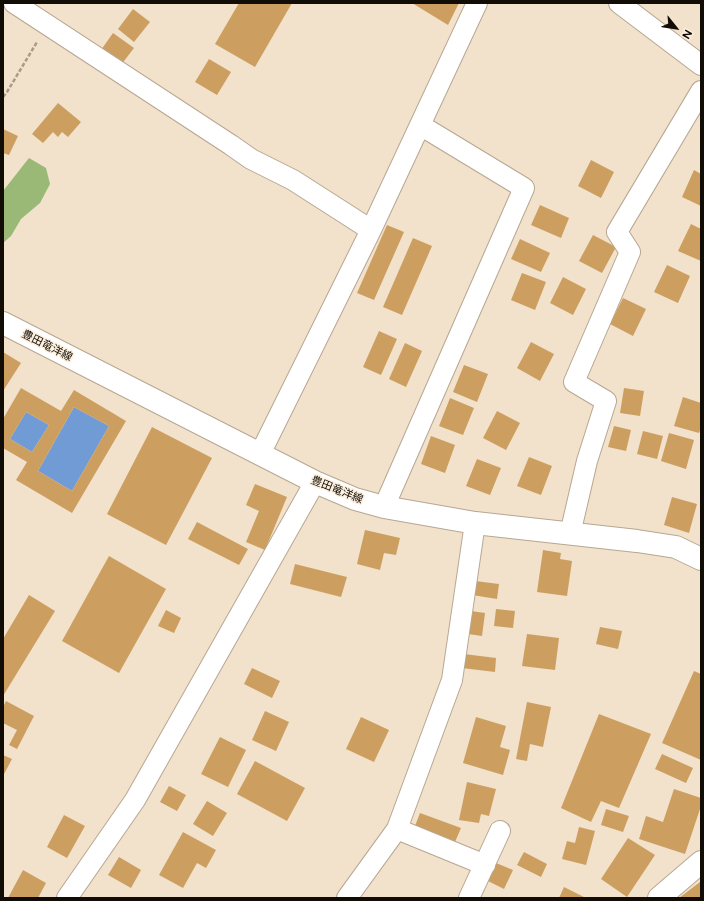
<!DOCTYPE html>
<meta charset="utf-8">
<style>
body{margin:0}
#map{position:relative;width:704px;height:901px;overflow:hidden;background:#f2e1cb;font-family:Figtree,sans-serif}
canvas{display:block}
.frame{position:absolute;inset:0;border:4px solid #110c05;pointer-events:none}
.north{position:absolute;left:656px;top:8px;width:40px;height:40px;-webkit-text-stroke:3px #fdefdd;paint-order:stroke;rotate:120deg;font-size:11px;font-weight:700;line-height:16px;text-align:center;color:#110c05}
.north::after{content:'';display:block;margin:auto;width:14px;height:18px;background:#110c05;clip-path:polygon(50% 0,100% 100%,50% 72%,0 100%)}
</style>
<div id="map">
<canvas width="704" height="901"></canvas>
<div class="frame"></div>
<div class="north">N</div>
</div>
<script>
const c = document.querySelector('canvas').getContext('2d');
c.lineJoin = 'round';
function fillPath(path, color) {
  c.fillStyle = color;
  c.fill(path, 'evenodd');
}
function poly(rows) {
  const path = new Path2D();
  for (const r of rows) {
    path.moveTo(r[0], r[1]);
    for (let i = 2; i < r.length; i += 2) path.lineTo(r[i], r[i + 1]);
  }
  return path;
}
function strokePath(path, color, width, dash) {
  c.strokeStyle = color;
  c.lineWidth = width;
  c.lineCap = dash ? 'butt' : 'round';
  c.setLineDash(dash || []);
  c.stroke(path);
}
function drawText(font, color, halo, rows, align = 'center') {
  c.font = font + ' Figtree,"Noto Sans JP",sans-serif';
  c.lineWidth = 3;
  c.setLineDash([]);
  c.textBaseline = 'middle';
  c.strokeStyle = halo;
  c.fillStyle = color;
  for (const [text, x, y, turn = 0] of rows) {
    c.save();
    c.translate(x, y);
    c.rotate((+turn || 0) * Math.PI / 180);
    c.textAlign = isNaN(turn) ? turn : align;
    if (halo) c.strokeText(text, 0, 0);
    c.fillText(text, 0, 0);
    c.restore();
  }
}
fillPath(poly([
 [29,158,46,168,50,184,40,203,21,219,11,236,3,243,3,191]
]), '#9ab876');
fillPath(poly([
 [74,407,109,426,72,491,38,471],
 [26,412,49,425,32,452,10,439]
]), '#719bd4');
fillPath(poly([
 [239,3,292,3,255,67,215,44],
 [412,3,459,3,448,25],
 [133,9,150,22,134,42,118,29],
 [113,33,134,48,121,65,101,50],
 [209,59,231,72,217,95,195,82],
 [58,103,81,122,68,137,62,132,58,137,53,132,43,143,32,134],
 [3,129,18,136,9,155,3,153],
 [591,160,614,172,601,198,578,186],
 [694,170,701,174,701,206,682,197],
 [540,205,569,218,561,238,531,225],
 [691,224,701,229,701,261,678,251],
 [387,225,404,232,374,300,357,293],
 [593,235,616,247,602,273,579,261],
 [413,238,432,246,402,315,383,307],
 [520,239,550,253,541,272,511,259],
 [667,265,690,276,678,303,654,292],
 [522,273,546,282,535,310,511,300],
 [563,277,586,289,573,315,550,303],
 [623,298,646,309,633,336,610,324],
 [379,331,397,339,381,375,363,367],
 [531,342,554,354,540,381,517,368],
 [405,343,422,351,406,387,389,379],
 [3,352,21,363,3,391],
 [464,365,488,374,477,402,453,392],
 [21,388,61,411,74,390,126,421,72,513,16,480,27,462,3,448,3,419],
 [74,407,109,426,72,491,38,471],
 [26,412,49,425,32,452,10,439],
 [624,388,644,391,640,416,620,413],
 [683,397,701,403,701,427,699,433,674,426],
 [450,398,474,408,463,435,439,426],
 [497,411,520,423,506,450,483,438],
 [614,426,631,430,626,451,608,447],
 [152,427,212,458,166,545,107,514],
 [643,431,663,436,657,459,637,454],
 [669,433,694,440,686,469,661,461],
 [431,436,455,445,445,473,421,464],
 [529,457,552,466,541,495,517,486],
 [477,459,501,468,490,495,466,486],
 [255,484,287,497,265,550,246,542,259,511,246,505],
 [672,497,697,504,689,533,664,525],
 [197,522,248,549,239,565,188,539],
 [365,530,400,538,396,555,384,553,380,570,357,564],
 [543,550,561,553,560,559,572,561,567,596,537,592],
 [109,556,166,589,119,673,62,641],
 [295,564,347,577,341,597,290,584],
 [475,581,499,584,497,599,472,595],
 [29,595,55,611,3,696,3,639],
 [496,609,515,611,513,628,494,626],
 [166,610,181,618,174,633,158,626],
 [471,611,485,613,482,636,468,634],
 [600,627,622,631,618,649,596,644],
 [527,634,559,638,555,670,522,666],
 [464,654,496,658,495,672,462,668],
 [252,668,280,681,272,698,244,684],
 [694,671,701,674,701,760,662,743],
 [6,701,34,716,17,749,9,745,17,730,3,723,3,707],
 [527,702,551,707,543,747,530,744,527,761,516,759],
 [265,711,289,722,276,751,252,740],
 [599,714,651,734,619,808,601,801,591,822,561,808],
 [361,717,389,730,374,762,346,749],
 [476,717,506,726,500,747,510,750,503,775,463,763],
 [220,737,246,750,228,787,201,774],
 [662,754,693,768,686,783,655,769],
 [3,755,12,759,3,776],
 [255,761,305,788,287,821,237,794],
 [467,782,496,789,489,816,481,814,479,823,459,820],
 [169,786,186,795,177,811,160,802],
 [674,789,701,798,701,806,685,854,639,839,646,816,663,822],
 [207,801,227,813,213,836,193,824],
 [606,809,629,816,623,832,601,825],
 [420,813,461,828,455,842,415,826],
 [64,815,85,826,67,858,47,847],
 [579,827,595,831,586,865,562,859,567,841,575,843],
 [183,832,216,850,206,868,197,863,183,888,159,875],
 [628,838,655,855,627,897,601,879],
 [524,852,547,864,541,877,517,865],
 [119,857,141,870,131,888,108,875],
 [496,863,513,870,504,889,488,881],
 [23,870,46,883,38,898,8,898],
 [700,882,701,898,679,898],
 [564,887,586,898,559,898]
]), '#cc9f60');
const street = poly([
 [14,3,231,145,251,159,293,180,371,230],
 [619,3,701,65],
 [260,454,371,230,477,3],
 [384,507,524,188,420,125],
 [570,534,587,461,606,401,574,382,630,252,617,232,701,91],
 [397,829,485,865],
 [67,898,135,800,315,482],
 [347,898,397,829,452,680,475,523],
 [469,898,500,831]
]);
const secondary = poly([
 [3,323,260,454,315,482,355,499,384,507,475,523,637,541,676,547,701,559],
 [659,898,701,862]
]);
strokePath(street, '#b7a792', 22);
strokePath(secondary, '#b7a792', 24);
strokePath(poly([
 [3,97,7,92,37,42]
]), '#a89b89', 2.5, [4, 2]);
strokePath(street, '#fff', 20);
strokePath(secondary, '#fff', 22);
drawText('11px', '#110c05', '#fdefdd', [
 ["豊田竜洋線",47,346,27],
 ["豊田竜洋線",337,490,22]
]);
</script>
